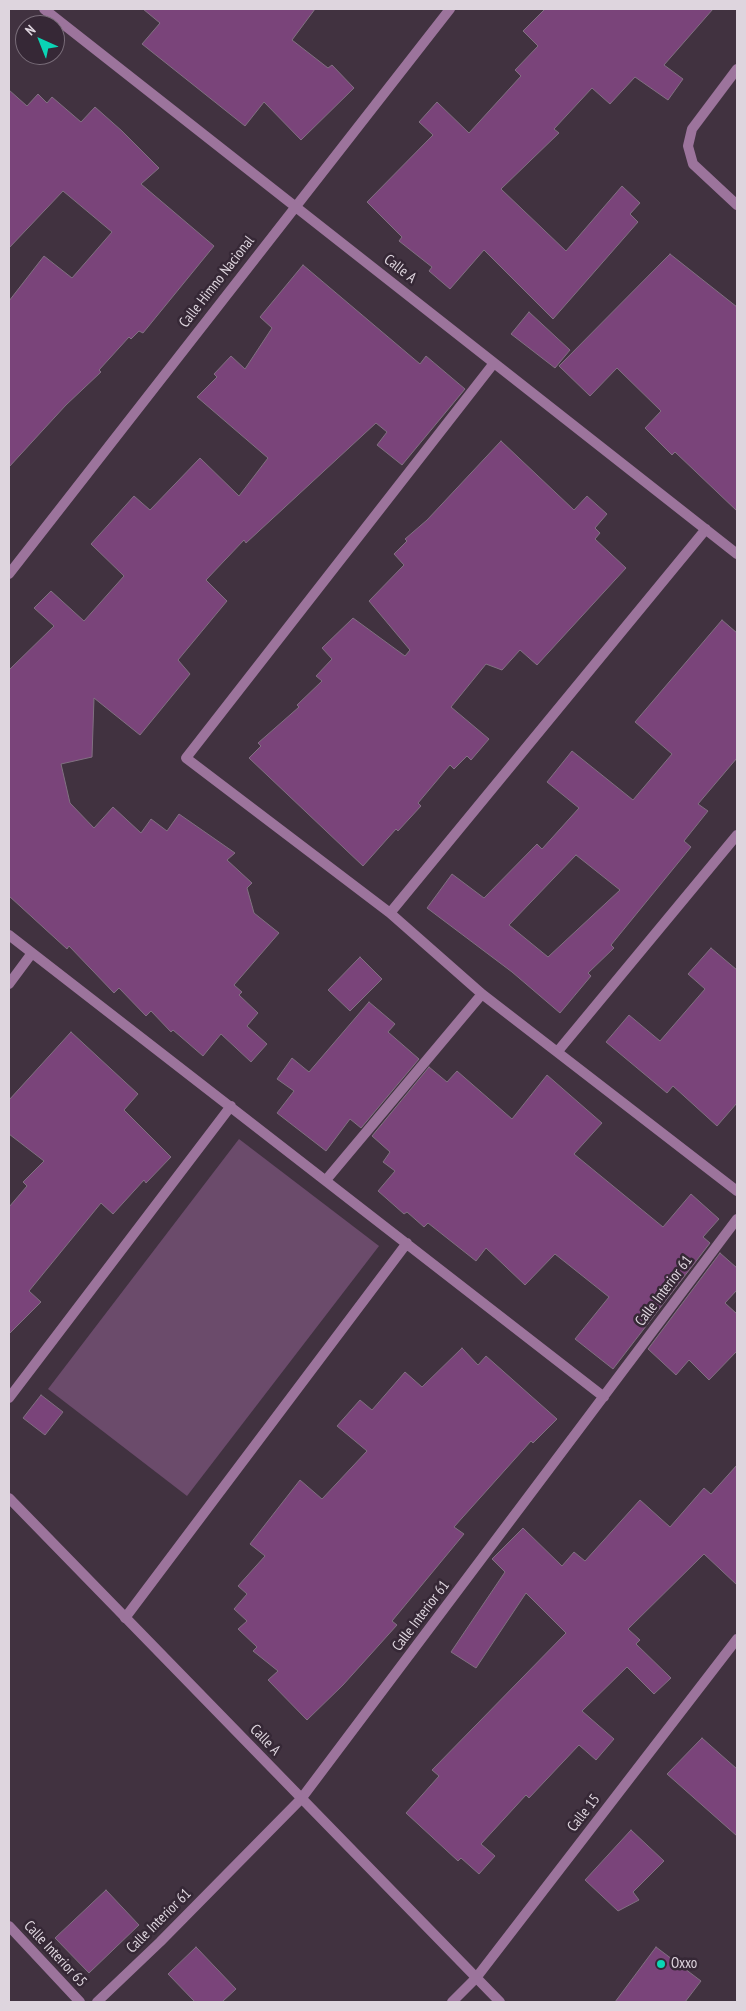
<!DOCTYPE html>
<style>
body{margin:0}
#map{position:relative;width:746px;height:2011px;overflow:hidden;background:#413240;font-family:"PT Sans Narrow",sans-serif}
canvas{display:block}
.frame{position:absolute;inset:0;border:10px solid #ded5de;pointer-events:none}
.north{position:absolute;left:15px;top:15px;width:50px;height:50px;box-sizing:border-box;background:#362836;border:1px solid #796d79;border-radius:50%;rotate:316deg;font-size:14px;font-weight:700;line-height:20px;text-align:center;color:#ded5de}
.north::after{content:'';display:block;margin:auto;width:18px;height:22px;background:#0ad5b5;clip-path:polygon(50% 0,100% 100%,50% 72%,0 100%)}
</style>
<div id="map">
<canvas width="746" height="2011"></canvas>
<div class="frame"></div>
<div class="north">N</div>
</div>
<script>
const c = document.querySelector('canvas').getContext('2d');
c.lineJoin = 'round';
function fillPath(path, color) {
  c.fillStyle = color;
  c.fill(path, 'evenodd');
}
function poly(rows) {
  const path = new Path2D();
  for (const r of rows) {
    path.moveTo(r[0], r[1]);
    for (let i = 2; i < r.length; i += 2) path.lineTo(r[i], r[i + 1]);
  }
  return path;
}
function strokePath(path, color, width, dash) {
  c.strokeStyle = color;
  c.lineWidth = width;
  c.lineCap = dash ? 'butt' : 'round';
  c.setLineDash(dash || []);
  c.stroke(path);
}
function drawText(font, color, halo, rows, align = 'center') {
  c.font = font + ' "PT Sans Narrow",sans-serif';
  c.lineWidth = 5;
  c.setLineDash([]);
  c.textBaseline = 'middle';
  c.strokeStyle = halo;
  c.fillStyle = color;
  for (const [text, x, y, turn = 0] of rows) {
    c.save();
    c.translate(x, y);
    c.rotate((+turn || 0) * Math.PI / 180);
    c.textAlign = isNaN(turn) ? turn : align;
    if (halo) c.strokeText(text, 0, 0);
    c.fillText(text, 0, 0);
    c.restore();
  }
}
fillPath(poly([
 [239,1139,379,1246,187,1496,48,1389]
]), '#6b4b6b');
const building = poly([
 [143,9,315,9,292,40,328,68,332,65,354,88,301,140,264,102,245,126,142,44,160,23,143,9],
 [545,9,713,9,664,65,683,79,668,100,635,77,610,104,592,88,554,129,559,133,501,189,566,251,622,186,640,203,630,214,638,222,553,319,484,250,450,289,429,271,432,267,399,241,402,237,367,202,433,135,419,122,437,102,469,133,521,76,515,70,538,46,523,31,545,9],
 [9,90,27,106,38,94,47,103,52,97,81,122,95,107,122,131,159,168,141,184,214,246,143,333,139,331,131,339,129,337,99,370,101,372,66,405,9,467,9,301,44,256,72,278,112,232,63,191,9,248,9,90],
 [670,254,737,307,737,511,675,452,672,455,645,428,661,411,617,368,590,396,559,366,670,254],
 [303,265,420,364,426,356,465,389,402,465,377,445,387,432,376,423,246,543,244,540,206,580,227,601,178,660,190,674,140,735,94,698,92,757,61,764,70,803,94,828,113,807,141,833,151,819,167,831,179,814,235,853,227,860,252,883,247,888,254,913,279,933,234,985,242,992,239,995,258,1013,247,1026,267,1044,251,1062,221,1034,203,1056,173,1030,171,1032,151,1011,146,1016,119,988,114,993,69,946,67,949,9,896,9,670,54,626,34,608,51,591,84,621,124,576,91,544,134,496,150,510,200,458,239,496,268,458,197,397,217,377,214,374,231,356,245,369,272,328,260,317,303,265],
 [529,312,570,350,555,368,511,334,529,312],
 [501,441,574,510,587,496,607,514,595,528,600,533,595,539,626,568,537,665,520,650,502,670,486,664,451,707,489,739,471,760,467,756,454,769,450,765,418,803,421,806,398,831,396,829,363,866,249,758,261,746,258,743,299,707,297,705,322,681,316,676,332,659,322,648,353,618,405,656,410,650,369,601,404,565,394,554,407,541,405,539,427,520,501,441],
 [722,620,737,633,737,758,698,804,708,811,684,841,691,847,611,945,614,948,588,973,591,976,560,1013,512,972,427,908,452,874,484,898,537,844,542,849,579,808,547,782,572,751,633,800,672,754,635,722,722,620],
 [576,855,620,890,548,957,509,925,576,855],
 [711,948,737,970,737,1103,717,1126,673,1086,667,1093,606,1042,629,1015,660,1041,705,989,688,974,711,948],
 [360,957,382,979,350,1011,328,990,360,957],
 [369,1002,395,1024,388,1032,419,1059,361,1128,350,1119,326,1151,277,1113,294,1091,277,1079,292,1058,309,1072,369,1002],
 [71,1032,138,1094,124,1110,171,1157,146,1183,144,1180,113,1214,101,1203,29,1291,41,1302,9,1334,9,1207,27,1186,23,1182,44,1161,9,1134,9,1100,71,1032],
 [429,1067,447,1082,457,1071,512,1119,547,1075,602,1123,574,1154,663,1227,691,1194,719,1219,703,1237,710,1243,613,1369,575,1339,609,1297,555,1254,525,1285,486,1248,476,1261,428,1223,424,1227,407,1212,404,1214,378,1191,395,1171,383,1162,390,1152,372,1136,429,1067],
 [720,1253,737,1268,737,1290,725,1303,737,1314,737,1351,709,1380,689,1360,676,1375,648,1349,720,1253],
 [462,1348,478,1365,486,1356,557,1419,533,1443,531,1441,454,1527,464,1534,392,1621,397,1625,343,1685,307,1720,268,1680,278,1671,253,1651,257,1647,238,1629,247,1621,234,1609,247,1594,238,1586,265,1556,250,1544,300,1480,322,1499,367,1451,337,1426,360,1400,372,1410,405,1372,422,1387,462,1348],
 [41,1395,63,1412,45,1435,23,1418,41,1395],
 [737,1465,737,1585,704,1554,628,1629,640,1640,636,1644,671,1678,654,1694,627,1667,582,1711,614,1739,596,1760,579,1745,529,1798,526,1795,481,1844,495,1856,479,1874,461,1858,458,1861,406,1813,439,1776,432,1770,566,1633,526,1593,476,1668,451,1652,505,1572,492,1559,523,1528,562,1566,574,1552,585,1561,640,1500,670,1527,704,1488,711,1494,737,1465],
 [702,1738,737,1769,737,1836,667,1774,702,1738],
 [631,1830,664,1861,633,1892,639,1900,618,1911,585,1880,631,1830],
 [106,1890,139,1925,89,1973,55,1938,106,1890],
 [196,1947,236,1989,222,2002,195,2002,168,1974,196,1947],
 [656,1947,701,1981,685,2002,615,2002,656,1947]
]);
fillPath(building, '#7a447a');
strokePath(building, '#817081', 1);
strokePath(poly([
 [44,9,737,554],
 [737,69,692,129,688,146,693,164,737,205],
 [494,363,186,758,390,913,482,994,737,1191],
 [9,574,450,9],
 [390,913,706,529],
 [9,935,604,1397],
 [9,984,32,953],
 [558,1051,737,835],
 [326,1180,482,994],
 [9,1398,231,1106],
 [125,1618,407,1243],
 [9,1926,80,2002],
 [97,2002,160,1942,301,1799,737,1219],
 [452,2002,476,1978,737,1639]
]), '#9c749c', 10);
strokePath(poly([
 [9,1498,500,2002]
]), '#9c749c', 10);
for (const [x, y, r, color] of [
 [661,1964,5,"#0ad5b5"]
]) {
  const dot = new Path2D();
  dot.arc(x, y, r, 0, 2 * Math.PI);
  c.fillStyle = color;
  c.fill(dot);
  strokePath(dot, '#362836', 2);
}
drawText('15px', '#ded5de', '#362836', [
 ["Calle A",400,269,38],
 ["Calle Himno Nacional",217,282,-52],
 ["Calle Interior 61",664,1291,-53],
 ["Calle Interior 61",421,1616,-53],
 ["Calle A",265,1740,46],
 ["Calle 15",584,1813,-52],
 ["Calle Interior 61",159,1921,-45],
 ["Calle Interior 65",55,1954,47]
]);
drawText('15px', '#ded5de', '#362836', [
 ["Oxxo",671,1964]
], 'left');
</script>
